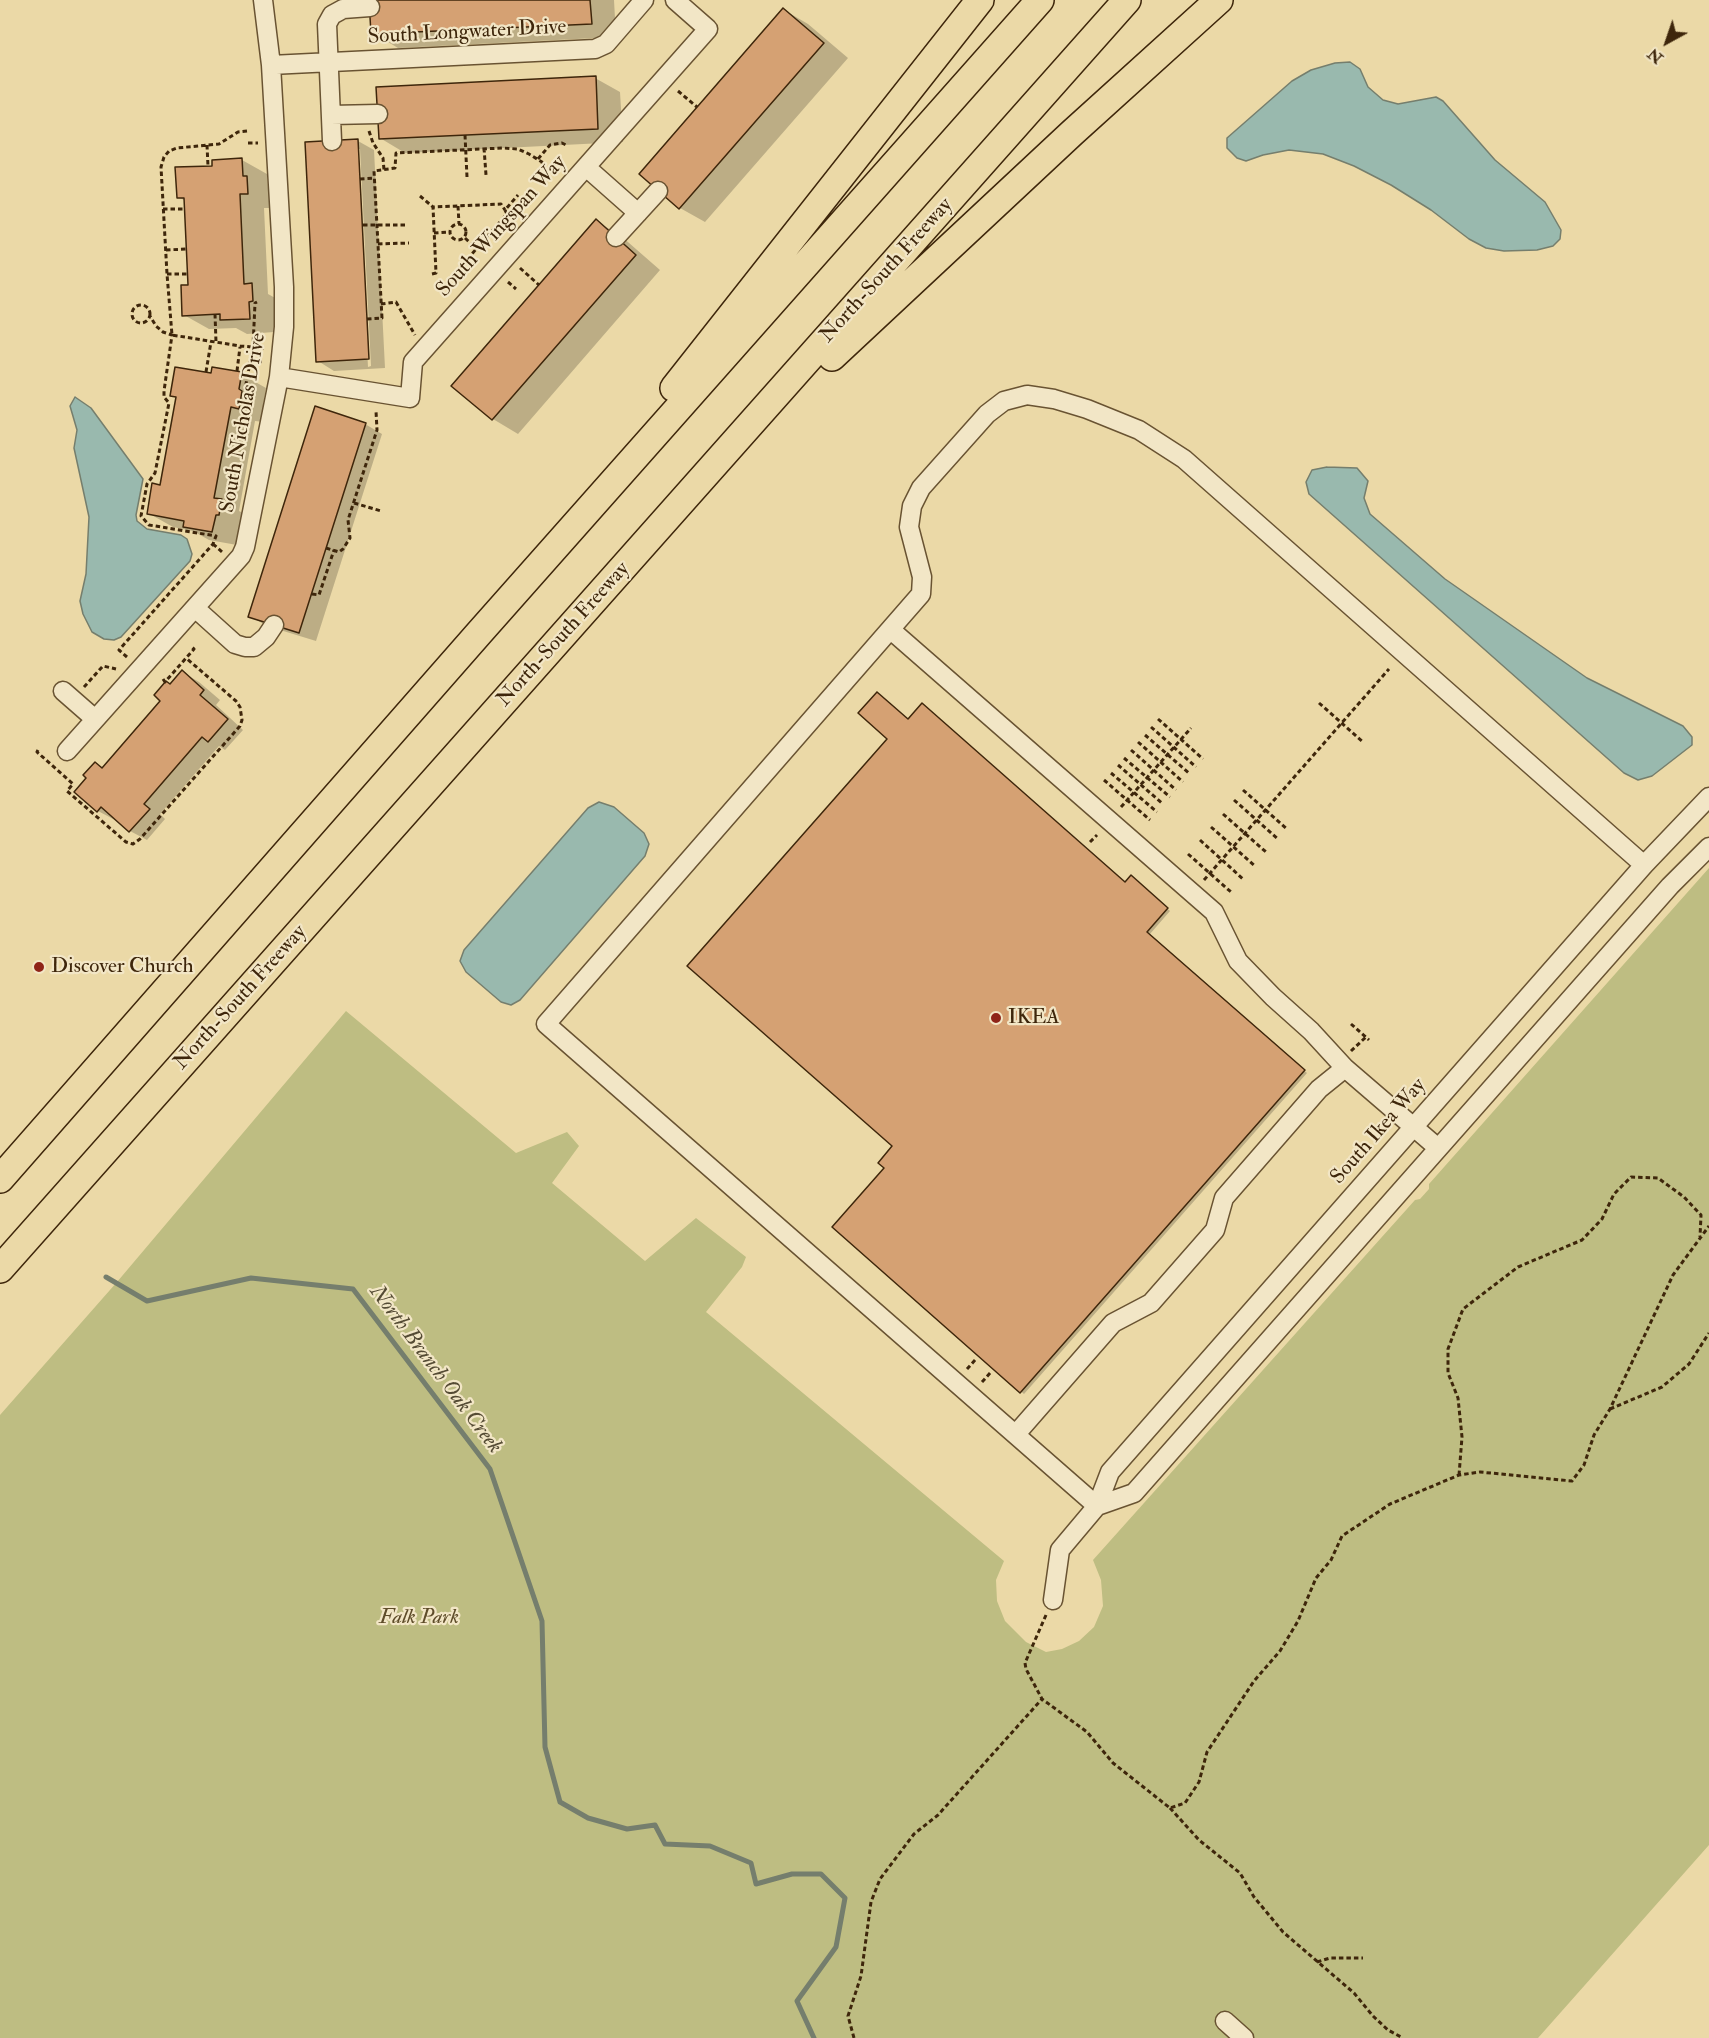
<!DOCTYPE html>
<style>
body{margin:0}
#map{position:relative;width:1709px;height:2038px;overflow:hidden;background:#ebd9a7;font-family:"IM FELL Double Pica",serif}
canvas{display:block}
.north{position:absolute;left:1637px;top:12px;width:60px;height:60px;-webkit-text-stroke:4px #f2e6c6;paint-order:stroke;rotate:220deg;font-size:16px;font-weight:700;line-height:24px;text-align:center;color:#3e260b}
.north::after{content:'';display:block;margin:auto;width:21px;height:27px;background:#3e260b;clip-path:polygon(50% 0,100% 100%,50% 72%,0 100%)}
</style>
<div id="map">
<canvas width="1709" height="2038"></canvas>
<div class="north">N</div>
</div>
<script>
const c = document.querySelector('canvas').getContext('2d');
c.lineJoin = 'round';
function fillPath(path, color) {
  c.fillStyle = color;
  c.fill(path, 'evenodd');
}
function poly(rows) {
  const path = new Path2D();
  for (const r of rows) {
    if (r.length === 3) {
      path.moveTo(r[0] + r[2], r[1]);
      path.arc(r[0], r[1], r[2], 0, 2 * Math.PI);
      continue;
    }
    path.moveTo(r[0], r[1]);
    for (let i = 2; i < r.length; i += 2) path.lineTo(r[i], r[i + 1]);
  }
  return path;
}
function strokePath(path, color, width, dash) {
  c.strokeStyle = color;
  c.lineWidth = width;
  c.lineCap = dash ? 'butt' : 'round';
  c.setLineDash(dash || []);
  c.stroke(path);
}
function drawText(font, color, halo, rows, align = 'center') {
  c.font = font + ' "IM FELL Double Pica",serif';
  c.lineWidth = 4.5;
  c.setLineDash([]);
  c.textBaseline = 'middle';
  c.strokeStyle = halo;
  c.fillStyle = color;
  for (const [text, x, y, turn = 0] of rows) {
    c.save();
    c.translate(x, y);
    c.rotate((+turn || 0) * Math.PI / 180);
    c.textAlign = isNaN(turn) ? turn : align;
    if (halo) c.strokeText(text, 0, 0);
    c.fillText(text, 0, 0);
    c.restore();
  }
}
fillPath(poly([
 [1709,868,1709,1845,1538,2038,0,2038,0,1415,117,1282,346,1011,516,1153,567,1132,579,1146,552,1183,645,1261,696,1218,746,1257,742,1267,706,1312,1004,1561,996,1580,997,1601,1005,1621,1026,1642,1046,1652,1062,1649,1079,1641,1094,1627,1103,1606,1101,1580,1093,1560,1415,1200,1420,1199,1429,1189,1429,1184]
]), '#bebd82');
const water = poly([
 [1350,62,1360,69,1368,87,1383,100,1398,104,1436,97,1443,101,1495,160,1545,202,1561,230,1560,239,1553,246,1537,250,1504,251,1486,248,1469,239,1431,210,1391,185,1354,166,1323,154,1289,150,1263,155,1246,161,1237,158,1227,148,1227,138,1292,81,1311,70,1335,63,1350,62],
 [75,397,91,408,143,479,136,515,137,521,147,529,181,535,187,539,192,554,190,561,121,637,114,640,104,639,92,632,83,614,80,601,86,574,89,517,74,448,77,430,70,406,75,397],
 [1327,467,1357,468,1368,481,1364,498,1370,514,1445,579,1587,678,1683,726,1692,737,1692,745,1652,776,1638,780,1624,773,1309,494,1306,482,1312,470,1327,467],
 [599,802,614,807,644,833,649,844,645,856,520,1000,511,1005,501,1002,466,972,460,961,464,950,588,808,599,802]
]);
fillPath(water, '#99b9ae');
strokePath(water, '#757e6d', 1.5);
fillPath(poly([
 [371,0,614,0,616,37,398,48,373,33],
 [784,10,808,24,848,58,705,222,680,208],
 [595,78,620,92,623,142,405,153,380,138],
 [358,141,374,150,385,368,334,371,318,361],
 [357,149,360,149,371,366,368,367],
 [242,160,267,174,268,189,272,192,272,208,264,208,268,294,277,299,278,315,274,315,274,332,247,334,236,328,209,329,184,315,190,287,186,201,178,197,214,167],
 [596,221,621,236,660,270,518,434,493,419,454,385],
 [241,374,266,388,263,405,267,407,264,422,255,421,239,511,247,515,237,545,209,540,193,531,173,527,148,513,161,486,178,399,171,395,212,375],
 [365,424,382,434,316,641,267,626,250,616],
 [182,672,199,682,220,700,216,705,243,730,225,750,219,746,160,814,165,819,147,840,130,831,116,818,115,820,98,811,76,792,88,778,96,764,104,768,163,701,170,686],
 [908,721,1126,883,1134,879,1170,911,1150,934,1307,1073,1024,1394,834,1227,886,1168,894,1146]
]), '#0003');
strokePath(poly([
 [106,1277,147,1301,251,1278,353,1289,490,1469,542,1621,545,1747,560,1802,588,1818,627,1829,655,1825,665,1844,710,1846,751,1863,756,1884,792,1874,821,1874,845,1898,836,1947,797,2001,814,2038]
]), '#757e6d', 5);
const building = poly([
 [369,0,590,0,592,24,371,34,369,0],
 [783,8,824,43,679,209,639,174,783,8],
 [596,76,598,129,379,139,376,87,596,76],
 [358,139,369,359,316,362,305,142,358,139],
 [242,158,243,176,247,176,248,194,240,194,244,284,252,283,253,301,249,302,250,319,220,320,220,314,182,316,181,285,188,285,184,198,177,198,175,167,212,166,212,160,242,158],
 [596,219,636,255,492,420,451,386,596,219],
 [175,367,211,373,212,367,242,372,239,389,242,391,239,409,231,407,214,498,222,499,219,515,216,515,212,532,183,527,184,521,147,514,152,483,160,485,176,397,170,396,175,367],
 [315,406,366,423,299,633,248,617,315,406],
 [182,670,204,690,200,695,228,719,208,742,202,737,144,804,150,809,129,832,101,807,97,812,74,792,86,778,83,775,95,762,102,768,160,701,154,695,166,681,170,684,182,670],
 [877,692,908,719,922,703,1125,882,1131,875,1168,908,1147,932,1305,1070,1020,1393,832,1227,884,1168,878,1163,892,1146,687,966,887,739,858,713,877,692]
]);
fillPath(building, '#d5a173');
strokePath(building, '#3e260b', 1.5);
const minor = poly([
 [271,65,595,49,606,44,644,0],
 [331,115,378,114],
 [332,141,327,24,332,15,343,9,370,7],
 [586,167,638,213],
 [616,237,658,191],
 [279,377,410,398,413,362,708,29,675,0],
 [195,608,235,644,245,647,254,647,266,637,274,625],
 [891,630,1214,912,1238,961,1273,997,1311,1031,1345,1068,1438,1148],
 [63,691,95,719],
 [67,751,241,556,245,547,279,377,284,327,284,287,271,65,263,0],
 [1016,1434,1113,1323,1151,1303,1215,1230,1224,1198,1319,1089,1345,1068],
 [1097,1506,546,1024,921,594,922,577,909,527,912,506,921,488,987,414,1004,401,1027,395,1054,399,1087,409,1139,430,1184,459,1644,865],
 [1097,1506,1134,1493,1670,886,1709,847],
 [1053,1600,1060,1550,1097,1506,1110,1472,1644,865,1709,797],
 [1225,2021,1244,2038]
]);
const highway = poly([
 [832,357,1072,133,1219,0],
 [674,388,980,0],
 [0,1179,480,632,1040,0],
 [0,1269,1127,0]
]);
strokePath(minor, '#695332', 21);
strokePath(highway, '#3e260b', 30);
strokePath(poly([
 [678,91,697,107],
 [247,131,238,132,219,144,177,148,169,151,164,157,161,167,167,274,172,335,240,346,264,348],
 [369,131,373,143,383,158,384,170],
 [465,135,467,177],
 [248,143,258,143],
 [207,145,208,166],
 [484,148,486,175],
 [538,159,550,145,562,143,568,146],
 [360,179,375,178],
 [420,196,433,207],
 [458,206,459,224],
 [163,209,185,209],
 [458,232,8],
 [363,225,408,225],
 [434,233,450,232],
 [465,238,477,249],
 [378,244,409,243],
 [166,250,186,249],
 [520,268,539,285],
 [167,274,188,274],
 [432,274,436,273,433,207,501,204,505,210],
 [451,281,449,280,507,214,505,210,518,195],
 [508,282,516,289],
 [381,304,396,302,415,335],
 [141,314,9],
 [215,314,216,342],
 [367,319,382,318,374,171,395,168,396,153,503,148,518,149,529,154,542,162,543,169],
 [250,360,263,362],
 [237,371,240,347],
 [206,372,211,342],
 [249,390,245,389,253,347,255,303,257,302],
 [354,503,381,511],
 [213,544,222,552],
 [326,548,339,552,343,549,350,538,348,520,377,430,376,411],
 [312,594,319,595,334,550],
 [127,657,119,650,213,544,216,536,149,525,141,516,147,484,155,473,169,403,164,397,164,391,172,335,163,332,156,326,150,316],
 [163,679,165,682,194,649,192,647],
 [84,687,103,666,116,669],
 [1319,703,1363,742],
 [1158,719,1203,759],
 [1151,727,1196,767],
 [1145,735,1190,774],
 [1138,742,1183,782],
 [38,750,37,752,73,784,67,791,126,842,133,844,140,839,240,726,242,720,240,707,236,701,186,658],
 [1131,750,1176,790],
 [1124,758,1170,797],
 [1118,765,1163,804],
 [1111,773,1157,812],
 [1104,780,1150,820],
 [1243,790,1287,829],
 [1234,800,1278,839],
 [1121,807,1191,728],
 [1223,814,1266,852],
 [1211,827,1255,866],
 [1200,840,1243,879],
 [1090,842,1097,835],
 [1188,854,1231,892],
 [1204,880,1389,669],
 [1351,1024,1369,1040],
 [1351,1051,1366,1037],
 [967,1369,976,1359],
 [982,1382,991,1372],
 [1610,1409,1662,1387,1689,1364,1709,1333],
 [1459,1475,1462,1437,1458,1398,1448,1373,1448,1349,1463,1309,1518,1267,1582,1240,1602,1219,1614,1194,1631,1177,1658,1178,1684,1197,1701,1215,1700,1237],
 [1046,1615,1025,1663,1026,1669,1042,1699,1087,1732,1113,1763,1170,1808,1185,1803,1199,1782,1207,1752,1254,1681,1280,1651,1298,1621,1316,1578,1331,1560,1342,1536,1390,1504,1459,1475,1480,1472,1572,1481,1584,1465,1594,1435,1610,1409,1673,1275,1709,1226],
 [1170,1808,1199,1840,1240,1873,1254,1897,1283,1932,1354,1993,1373,2016,1388,2030,1403,2038],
 [1317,1962,1330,1958,1363,1958],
 [854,2038,848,2016,861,1976,871,1902,880,1879,914,1834,938,1815,1042,1699]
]), '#3e260b', 3, [4.5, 3]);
strokePath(minor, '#f2e6c6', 18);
strokePath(highway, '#ebd9a7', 27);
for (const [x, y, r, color] of [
 [39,967,6,"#8f2418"],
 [996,1018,6,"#8f2418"]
]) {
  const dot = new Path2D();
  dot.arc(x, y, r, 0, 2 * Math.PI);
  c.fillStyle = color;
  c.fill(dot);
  strokePath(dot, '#f2e6c6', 2);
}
drawText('21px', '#3e260b', '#f2e6c6', [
 ["South Longwater Drive",467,33,-3],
 ["South Wingspan Way",502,227,-48],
 ["North-South Freeway",887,271,-48],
 ["South Nicholas Drive",244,423,-80],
 ["North-South Freeway",564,635,-48],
 ["North-South Freeway",241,998,-48],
 ["South Ikea Way",1379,1132,-49]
]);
drawText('21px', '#3e260b', '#f2e6c6', [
 ["Discover Church",51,967],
 ["IKEA",1008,1018]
], 'left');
drawText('italic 21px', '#5e4c29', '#f2e6c6', [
 ["Falk Park",419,1618]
]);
drawText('italic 22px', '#554b34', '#f2e6c6', [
 ["North Branch Oak Creek",435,1370,53]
]);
</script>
